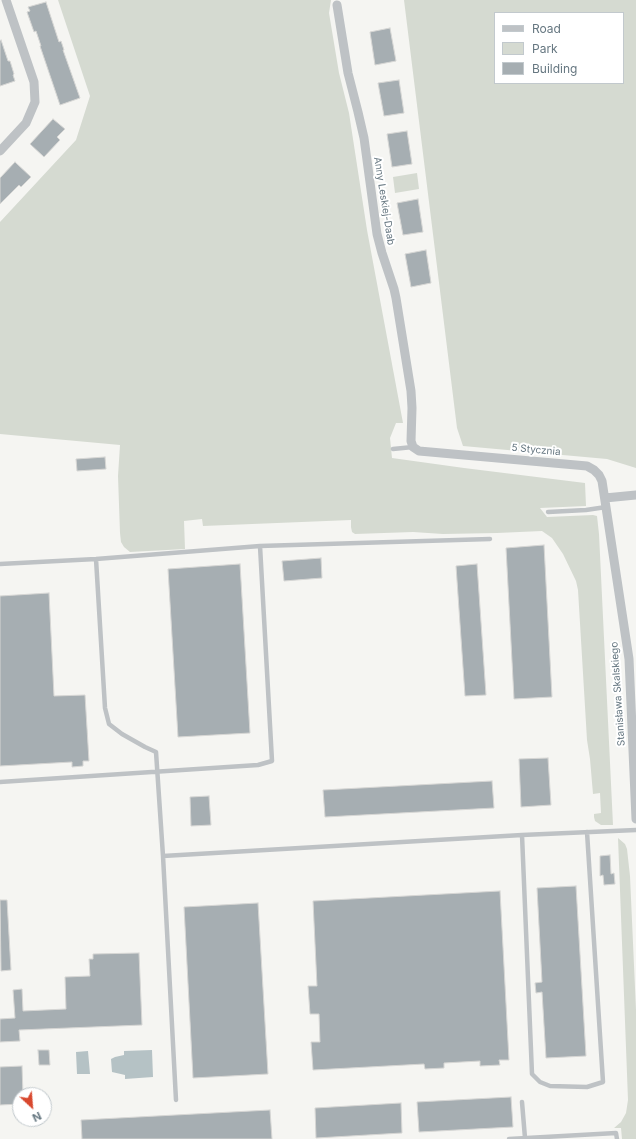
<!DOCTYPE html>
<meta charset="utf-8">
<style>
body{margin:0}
#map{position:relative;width:636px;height:1139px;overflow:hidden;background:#f5f5f2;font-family:Inter,sans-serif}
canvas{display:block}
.legend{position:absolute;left:494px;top:12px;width:130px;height:72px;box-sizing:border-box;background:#fff;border:1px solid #c2c9cd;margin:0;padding:5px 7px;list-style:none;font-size:12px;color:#667781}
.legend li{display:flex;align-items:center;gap:8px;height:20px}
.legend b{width:20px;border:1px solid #c2c9cd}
.north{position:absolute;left:12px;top:1087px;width:40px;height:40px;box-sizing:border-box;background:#fff;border:1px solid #c2c9cd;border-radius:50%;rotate:154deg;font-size:11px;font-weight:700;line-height:16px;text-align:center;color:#667781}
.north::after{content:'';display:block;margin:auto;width:14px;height:18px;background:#d8482e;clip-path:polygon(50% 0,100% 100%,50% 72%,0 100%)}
</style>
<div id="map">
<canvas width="636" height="1139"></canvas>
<ul class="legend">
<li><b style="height:5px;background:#bec2c5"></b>Road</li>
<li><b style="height:11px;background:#d5dad1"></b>Park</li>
<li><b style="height:11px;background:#a6aeb2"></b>Building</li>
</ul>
<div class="north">N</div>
</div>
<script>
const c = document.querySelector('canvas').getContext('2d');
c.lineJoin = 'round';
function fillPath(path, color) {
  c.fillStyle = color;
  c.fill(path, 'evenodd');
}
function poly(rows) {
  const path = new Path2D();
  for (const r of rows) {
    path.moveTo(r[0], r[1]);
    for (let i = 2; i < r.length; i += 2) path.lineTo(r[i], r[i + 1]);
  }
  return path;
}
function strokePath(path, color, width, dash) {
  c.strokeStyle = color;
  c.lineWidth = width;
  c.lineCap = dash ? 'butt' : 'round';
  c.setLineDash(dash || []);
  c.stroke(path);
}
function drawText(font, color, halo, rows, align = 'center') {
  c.font = font + ' Inter,sans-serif';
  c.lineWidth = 4;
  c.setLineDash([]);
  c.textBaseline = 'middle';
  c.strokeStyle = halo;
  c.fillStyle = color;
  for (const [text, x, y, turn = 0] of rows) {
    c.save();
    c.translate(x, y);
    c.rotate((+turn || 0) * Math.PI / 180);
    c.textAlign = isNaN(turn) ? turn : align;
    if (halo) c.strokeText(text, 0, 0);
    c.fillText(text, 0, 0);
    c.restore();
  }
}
fillPath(poly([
 [58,0,331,0,329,13,339,73,349,113,367,230,403,423,396,423,390,438,392,458,464,468,585,483,586,506,540,508,547,517,593,515,597,516,599,534,613,825,601,825,595,821,594,817,594,814,601,813,600,793,593,794,590,759,587,740,578,590,576,581,563,554,552,538,542,531,497,533,443,534,413,532,355,534,352,532,351,527,351,520,203,526,202,519,184,521,185,549,130,552,124,547,121,542,120,533,118,476,120,445,0,434,0,222,76,140,90,96],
 [404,0,636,0,636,468,607,459,463,446,457,428],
 [495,13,623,13,623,83,495,83],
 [417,173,419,189,395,193,393,177],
 [618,838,625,844,627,849,630,876,636,1010,636,1139,622,1139,621,1128,614,1128,621,1122,626,1113,628,1100]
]), '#d5dad1');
fillPath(poly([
 [152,1050,153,1077,125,1079,125,1075,112,1072,111,1059,115,1057,124,1055,124,1051],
 [88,1051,90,1074,77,1074,76,1052]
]), '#b5c2c5');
const building = poly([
 [46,2,59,42,61,41,64,50,63,50,80,98,60,105,40,46,41,46,36,31,34,32,27,12,30,11,28,7,46,2],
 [390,28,396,61,375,65,370,32,390,28],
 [1,40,8,61,10,61,14,74,13,75,15,81,0,86,0,41,1,40],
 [399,80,404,113,384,116,378,83,399,80],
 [53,119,65,129,57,137,60,140,44,157,30,144,53,119],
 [407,131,412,164,392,167,387,134,407,131],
 [15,162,31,177,21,187,19,185,0,204,0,178,15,162],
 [418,199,423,232,403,235,397,203,418,199],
 [426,250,431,283,411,287,405,254,426,250],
 [105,457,106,469,77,471,76,459,105,457],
 [544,545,552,697,514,699,506,548,544,545],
 [321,558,322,578,284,581,282,561,321,558],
 [240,564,250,733,178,737,168,569,240,564],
 [477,564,486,695,465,696,456,566,477,564],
 [49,593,54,696,85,695,89,761,83,761,83,766,72,767,72,762,0,766,0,596,49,593],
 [548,758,551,805,521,807,519,759,548,758],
 [492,781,494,808,325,817,323,790,492,781],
 [209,796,211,825,191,826,190,797,209,796],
 [610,855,611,874,614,873,615,884,604,885,603,875,600,876,600,856,610,855],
 [576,886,586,1056,546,1058,542,992,536,993,535,983,542,982,537,888,576,886],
 [500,891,509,1060,499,1060,500,1065,480,1066,480,1061,444,1063,444,1068,425,1069,424,1064,313,1070,311,1042,320,1042,319,1014,310,1014,308,986,317,986,313,901,500,891],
 [0,900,7,900,11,970,1,971,0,900],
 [258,903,268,1074,193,1078,184,907,258,903],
 [139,953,142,1025,19,1030,20,1041,0,1042,0,1019,15,1018,13,990,22,989,23,1011,66,1009,65,977,90,976,89,959,93,959,93,954,139,953],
 [38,1050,49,1050,50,1065,39,1065,38,1050],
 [22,1066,23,1095,20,1095,20,1104,0,1105,0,1067,22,1066],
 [511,1097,513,1127,419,1132,417,1102,511,1097],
 [401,1103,402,1133,316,1138,315,1108,401,1103],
 [270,1110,272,1139,82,1139,81,1120,270,1110]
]);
fillPath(building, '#a6aeb2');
strokePath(building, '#d6d6d4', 1);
strokePath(poly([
 [393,449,413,447],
 [548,512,586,510,606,507],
 [96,559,105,708,109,724,122,734,145,747,156,752,163,856,176,1100],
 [0,564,96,559,260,546,490,539],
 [0,782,258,765,272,761,260,546],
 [522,835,532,1074,540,1082,550,1086,587,1087,603,1082,587,832],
 [163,856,522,835,636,830],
 [522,1102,525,1138],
 [509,1139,616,1133,617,1139]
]), '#bec2c5', 4.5);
strokePath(poly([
 [337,5,348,73,358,112,364,138,377,234,382,253,394,289,396,298,411,391,412,408,411,441,413,447,419,451,587,466,594,470,599,475,602,481,629,659,636,819],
 [0,151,26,123,35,102,34,82,6,0],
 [605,498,636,495]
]), '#bec2c5', 9);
drawText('10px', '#667781', '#fff', [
 ["Anny Leskiej-Daab",384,201,81],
 ["5 Stycznia",536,450,5],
 ["Stanisława Skalskiego",618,694,-94]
]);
</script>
